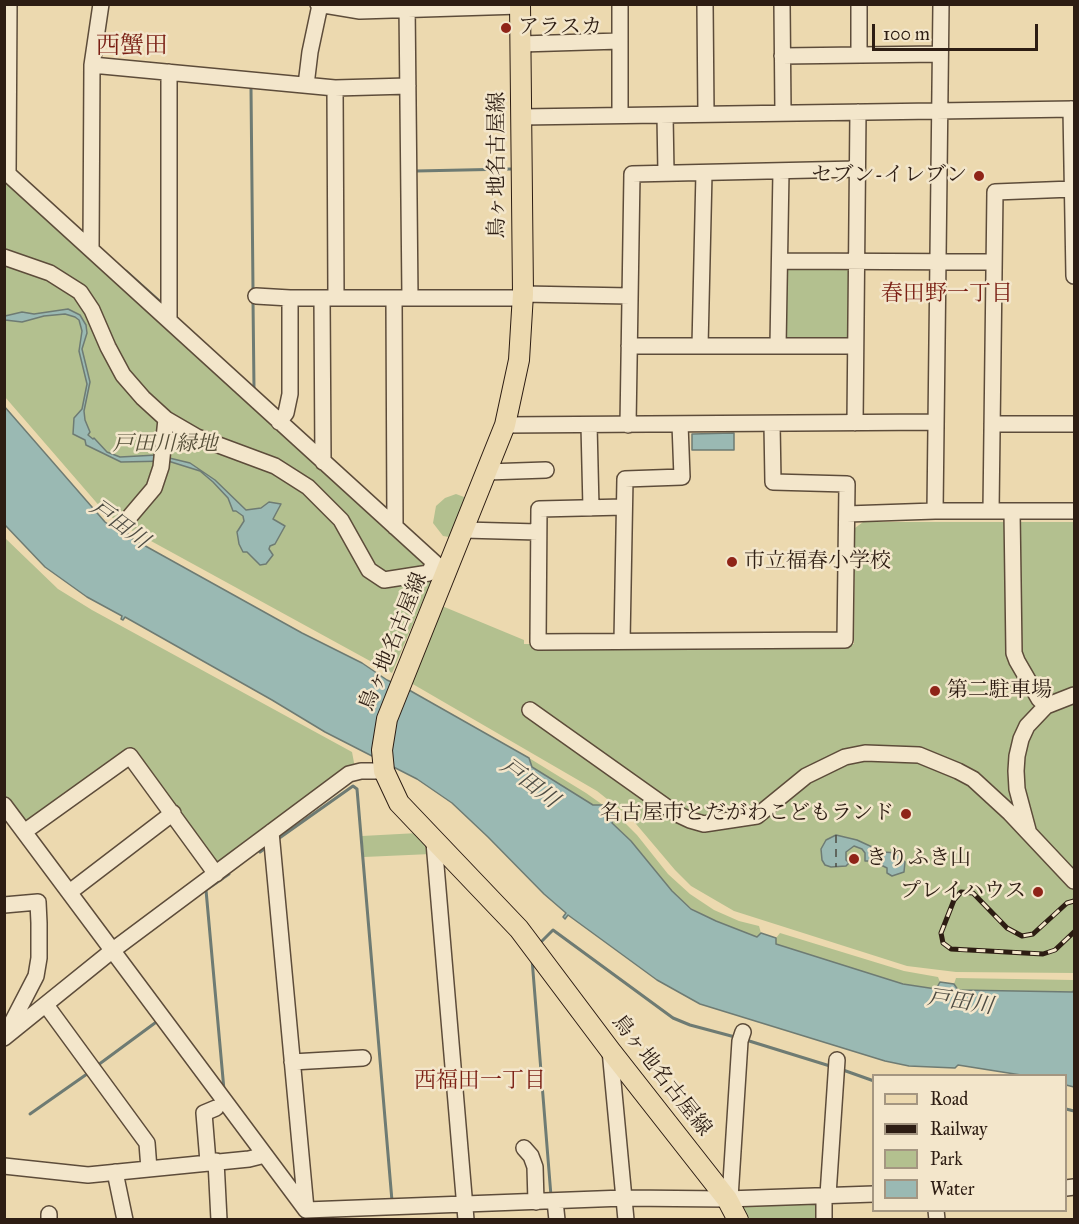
<!DOCTYPE html>
<meta charset="utf-8">
<style>
body{margin:0}
#map{position:relative;width:1079px;height:1224px;overflow:hidden;background:#ecd9af;font-family:"IM FELL Great Primer",serif}
canvas{display:block}
.frame{position:absolute;inset:0;border:6px solid #2d1d13;pointer-events:none}
.legend{position:absolute;left:872px;top:1074px;width:195px;height:138px;box-sizing:border-box;background:#f3e6cb;border:2px solid #a49681;margin:0;padding:8px 10px;list-style:none;font-size:18px;color:#2d1d13}
.legend li{display:flex;align-items:center;gap:12px;height:30px}
.legend b{width:30px;border:2px solid #a49681}
.scale{position:absolute;left:872px;top:24px;width:166px;height:27px;box-sizing:border-box;border:3px solid #2d1d13;border-top:0;padding-left:8px;font-size:18px;line-height:21px;white-space:nowrap;color:#2d1d13;-webkit-text-stroke:4px #f3e6cb;paint-order:stroke}
</style>
<div id="map">
<canvas width="1079" height="1224"></canvas>
<div class="frame"></div>
<ul class="legend">
<li><b style="height:8px;background:#ecd9af"></b>Road</li>
<li><b style="height:8px;background:#2d1d13"></b>Railway</li>
<li><b style="height:16px;background:#b3c08f"></b>Park</li>
<li><b style="height:16px;background:#9ab9b3"></b>Water</li>
</ul>
<div class="scale">100 m</div>
</div>
<script>
const c = document.querySelector('canvas').getContext('2d');
c.lineJoin = 'round';
function fillPath(path, color) {
  c.fillStyle = color;
  c.fill(path, 'evenodd');
}
function poly(rows) {
  const path = new Path2D();
  for (const r of rows) {
    path.moveTo(r[0], r[1]);
    for (let i = 2; i < r.length; i += 2) path.lineTo(r[i], r[i + 1]);
  }
  return path;
}
function strokePath(path, color, width, dash) {
  c.strokeStyle = color;
  c.lineWidth = width;
  c.lineCap = dash ? 'butt' : 'round';
  c.setLineDash(dash || []);
  c.stroke(path);
}
function drawText(font, color, halo, rows, align = 'center') {
  c.font = font + ' "IM FELL Great Primer","Noto Serif JP",serif';
  c.lineWidth = 5;
  c.setLineDash([]);
  c.textBaseline = 'middle';
  c.strokeStyle = halo;
  c.fillStyle = color;
  for (const [text, x, y, turn = 0] of rows) {
    c.save();
    c.translate(x, y);
    c.rotate((+turn || 0) * Math.PI / 180);
    c.textAlign = isNaN(turn) ? turn : align;
    if (halo) c.strokeText(text, 0, 0);
    c.fillText(text, 0, 0);
    c.restore();
  }
}
fillPath(poly([
 [5,178,435,572,392,673,120,524,102,509,5,397],
 [846,266,851,271,850,337,845,341,788,340,785,336,786,268],
 [456,494,464,497,465,501,449,537,443,536,433,523,436,506,445,498],
 [863,522,1074,522,1074,973,956,972,907,966,734,911,691,886,675,870,631,818,597,791,411,683,442,606,524,640,524,644,854,644,855,528],
 [4,537,58,589,92,610,352,752,355,768,224,863,216,864,132,750,24,828,5,800],
 [529,758,586,793,603,805,593,805,532,767],
 [617,815,637,835,668,874,690,894,714,910,739,921,759,926,761,933,757,937,716,921,691,908,672,891,631,841,612,823],
 [418,833,430,844,431,854,364,857,362,836],
 [780,933,904,971,938,977,940,982,937,989,903,984,775,944,776,938],
 [956,978,1074,980,1074,989,1073,992,958,990,954,984],
 [821,1201,821,1219,742,1219,734,1203]
]), '#b3c08f');
const water = poly([
 [68,309,80,315,86,325,87,333,82,349,90,382,84,411,85,420,90,432,88,435,93,439,94,438,107,452,120,457,157,455,190,463,215,480,246,510,261,508,269,502,281,504,273,519,285,526,275,544,270,546,269,549,273,555,266,564,260,565,247,552,243,552,239,544,237,532,244,521,243,516,236,511,233,511,228,498,213,482,200,471,168,461,121,462,86,445,85,440,73,434,74,418,82,409,87,384,79,351,82,331,79,320,75,317,65,314,44,316,22,322,5,320,5,316,22,312,34,314,68,309],
 [4,406,105,522,115,529,127,536,128,534,131,536,131,538,302,633,362,663,387,680,409,690,529,758,532,767,593,805,603,805,615,816,612,823,631,841,672,891,691,909,716,921,757,937,761,933,776,938,776,944,903,984,936,989,940,982,954,984,958,990,1073,992,1074,989,1074,1087,1066,1085,1066,1076,1021,1075,958,1065,955,1068,909,1066,885,1061,700,1004,657,980,568,915,565,919,563,917,566,913,544,894,488,837,452,803,417,779,325,732,272,700,125,617,123,620,121,619,122,616,87,597,45,567,5,525,4,406],
 [734,433,734,450,692,450,692,434,734,433],
 [836,835,857,840,883,852,898,853,905,862,904,872,892,876,887,873,887,868,883,866,871,861,865,861,865,853,862,849,854,846,846,852,846,860,849,863,846,866,831,867,825,865,822,860,821,849,826,840,836,835]
]);
fillPath(water, '#9ab9b3');
strokePath(water, '#6e7b73', 1.5);
strokePath(poly([
 [251,88,253,290],
 [416,171,511,169],
 [126,271,164,305],
 [253,300,254,389],
 [278,839,353,786,357,789,392,1201],
 [260,852,268,846],
 [542,941,553,930,673,1018,690,1025,735,1037],
 [532,959,551,1196],
 [746,1040,830,1066],
 [98,1065,159,1020],
 [843,1070,874,1081],
 [224,1090,206,890,229,874],
 [1066,1109,1074,1111],
 [30,1114,87,1074]
]), '#6e7b73', 3);
strokePath(poly([
 [836,835,836,867]
]), '#4e4c43', 1.5, [8, 6]);
const minor = poly([
 [101,4,92,65,335,88,408,86],
 [318,4,360,11,520,6],
 [407,4,410,298],
 [620,4,620,115],
 [705,4,706,114],
 [782,4,783,113],
 [521,44,620,41],
 [859,54,859,4],
 [782,56,940,54],
 [306,85,310,52,320,5],
 [335,88,336,298],
 [1071,109,1074,276],
 [665,115,666,173],
 [521,117,1074,109],
 [4,174,8,174,447,574],
 [8,174,9,4],
 [91,249,92,65],
 [4,257,50,273,80,292,92,310,108,347,123,375,143,398,166,419,197,437,275,466,308,487,341,520,369,570,384,580,429,573,434,562],
 [780,261,994,262],
 [523,294,630,296],
 [256,296,290,298],
 [394,298,395,527],
 [169,320,169,72],
 [629,346,855,346],
 [700,346,704,173],
 [778,346,781,171],
 [279,422,286,413,290,394,290,298,322,298],
 [855,423,858,112],
 [992,424,1074,424],
 [505,425,936,422],
 [589,425,591,508],
 [628,425,632,174,857,169],
 [323,462,322,298,523,298],
 [487,472,546,470],
 [624,507,539,509,538,642,845,640,847,484,773,482,772,424],
 [935,511,941,4],
 [991,511,995,192,1072,189],
 [1012,511,1014,653,1017,661,1039,699,1046,706],
 [847,514,935,511,1074,511],
 [126,521,154,488,161,467,166,419],
 [464,530,538,532],
 [622,641,625,479,682,477,680,424],
 [530,710,675,813,690,820,704,824,757,816,806,776,845,757,865,753,919,755,958,771,973,779,1010,813,1074,881],
 [4,805,306,1210],
 [1028,830,1017,789,1016,771,1017,756,1021,739,1027,726,1046,706,1074,695],
 [24,832,130,756,216,874],
 [271,832,306,1209],
 [434,842,466,1220],
 [71,891,173,813],
 [4,905,38,902,39,923,39,958,36,976,7,1032],
 [46,1005,147,1143,149,1169],
 [4,1038,113,950,349,774,361,771,384,771],
 [610,1050,626,1220],
 [292,1062,363,1058],
 [524,1148,531,1156,535,1167,536,1202],
 [216,1161,219,1220],
 [208,1162,204,1113,216,1108],
 [4,1166,88,1175,249,1159,265,1155],
 [115,1172,125,1220],
 [1066,1188,1074,1187],
 [730,1198,740,1041,743,1032],
 [555,1201,557,1220],
 [306,1210,624,1198,727,1199,874,1194],
 [936,1210,937,1220],
 [49,1220,49,1214],
 [824,1220,824,1200,828,1195,837,1060]
]);
const major = poly([
 [520,4,523,294,519,360,505,425,387,719,382,750,384,771,399,803,519,929,610,1050,727,1199,738,1220]
]);
strokePath(minor, '#5d4c3a', 18);
strokePath(major, '#2d1d13', 22);
strokePath(minor, '#f3e6cb', 15);
strokePath(major, '#ecd9af', 20);
const rail = poly([
 [1074,901,1067,903,1033,934,1022,936,1007,928,973,893,961,892,954,900,941,933,943,943,951,949,1043,954,1055,950,1074,932]
]);
strokePath(rail, '#2d1d13', 5);
strokePath(rail, '#f3e6cb', 3, [9]);
for (const [x, y, r, color] of [
 [506,28,6,"#8f2418"],
 [979,176,6,"#8f2418"],
 [732,562,6,"#8f2418"],
 [935,691,6,"#8f2418"],
 [906,814,6,"#8f2418"],
 [854,859,6,"#8f2418"],
 [1038,892,6,"#8f2418"]
]) {
  const dot = new Path2D();
  dot.arc(x, y, r, 0, 2 * Math.PI);
  c.fillStyle = color;
  c.fill(dot);
  strokePath(dot, '#f3e6cb', 2);
}
drawText('21px', '#2d1d13', '#f3e6cb', [
 ["アラスカ",518,28],
 ["セブン-イレブン",967,176,"right"],
 ["市立福春小学校",744,562],
 ["第二駐車場",947,691],
 ["名古屋市とだがわこどもランド",894,814,"right"],
 ["きりふき山",866,859],
 ["プレイハウス",1026,892,"right"]
], 'left');
drawText('21px', '#2d1d13', '#f3e6cb', [
 ["鳥ヶ地名古屋線",498,165,-90],
 ["鳥ヶ地名古屋線",394,642,-68],
 ["鳥ヶ地名古屋線",661,1076,52]
]);
drawText('italic 21px', '#554e38', '#f3e6cb', [
 ["戸田川緑地",165,445]
]);
drawText('22px', '#7a1f14', '#f3e6cb', [
 ["春田野一丁目",947,295],
 ["西福田一丁目",480,1082]
]);
drawText('italic 22px', '#4e4c43', '#f3e6cb', [
 ["戸田川",119,525,36],
 ["戸田川",529,784,37],
 ["戸田川",960,1003,8]
]);
drawText('24px', '#7a1f14', '#f3e6cb', [
 ["西蟹田",132,47]
]);
</script>
